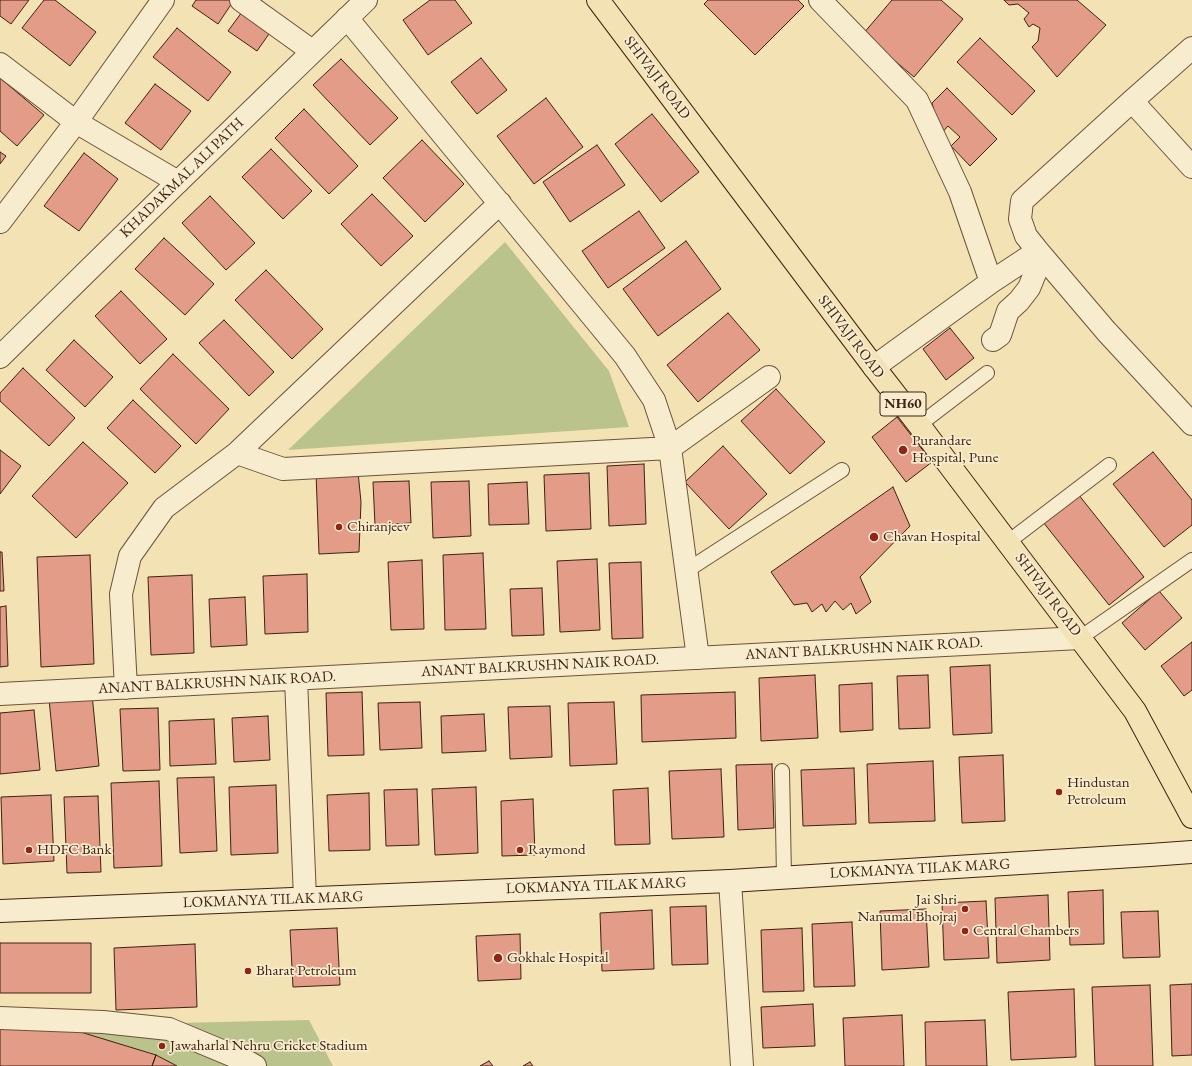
<!DOCTYPE html>
<style>
body{margin:0}
canvas{display:block;background:#f3e2b3}
</style>
<canvas width="1192" height="1066"></canvas>
<script>
const c = document.querySelector('canvas').getContext('2d');
c.lineJoin = 'round';
function fillPath(path, color) {
  c.fillStyle = color;
  c.fill(path, 'evenodd');
}
function poly(rows) {
  const path = new Path2D();
  for (const r of rows) {
    path.moveTo(r[0], r[1]);
    for (let i = 2; i < r.length; i += 2) path.lineTo(r[i], r[i + 1]);
  }
  return path;
}
function strokePath(path, color, width, dash) {
  c.strokeStyle = color;
  c.lineWidth = width;
  c.lineCap = dash ? 'butt' : 'round';
  c.setLineDash(dash || []);
  c.stroke(path);
}
function drawText(font, color, halo, rows, align = 'center') {
  c.font = font + ' "EB Garamond",serif';
  c.lineWidth = 3.5;
  c.setLineDash([]);
  c.textBaseline = 'middle';
  c.strokeStyle = halo;
  c.fillStyle = color;
  for (const [text, x, y, turn = 0] of rows) {
    c.save();
    c.translate(x, y);
    c.rotate((+turn || 0) * Math.PI / 180);
    c.textAlign = isNaN(turn) ? turn : align;
    if (halo) c.strokeText(text, 0, 0);
    c.fillText(text, 0, 0);
    c.restore();
  }
}
fillPath(poly([
 [505,242,609,371,629,427,288,450],
 [309,1020,333,1066,0,1066,0,1027]
]), '#bbc38c');
const building = poly([
 [0,0,29,0,11,24,0,16,0,0],
 [44,0,55,0,96,32,70,66,22,28,44,0],
 [196,0,234,0,218,24,192,6,196,0],
 [430,0,455,0,472,23,428,55,403,20,430,0],
 [708,0,798,0,804,6,755,55,704,4,708,0],
 [892,0,941,0,963,19,914,77,863,34,892,0],
 [1004,0,1077,0,1106,25,1057,77,1032,47,1038,41,1040,28,1033,24,1029,27,1024,19,1029,13,1018,4,1009,5,1004,0],
 [242,12,271,31,257,51,228,31,242,12],
 [177,28,231,72,208,101,153,57,177,28],
 [980,38,1035,91,1012,115,957,62,980,38],
 [481,58,507,90,477,114,451,82,481,58],
 [341,59,398,118,370,145,313,85,341,59],
 [0,78,44,115,17,146,0,131,0,78],
 [155,84,191,111,161,150,125,123,155,84],
 [947,88,997,139,970,166,951,146,960,137,948,126,940,135,932,103,947,88],
 [546,98,583,147,534,184,497,136,546,98],
 [304,109,358,166,329,194,275,138,304,109],
 [652,114,699,172,661,202,615,144,652,114],
 [422,140,464,184,425,222,383,178,422,140],
 [597,145,625,185,570,222,543,182,597,145],
 [271,149,312,191,283,219,242,177,271,149],
 [0,152,6,156,0,164,0,152],
 [84,153,118,179,79,231,44,206,84,153],
 [372,194,413,236,381,266,341,224,372,194],
 [210,196,255,243,226,270,182,223,210,196],
 [639,211,665,248,608,288,582,251,639,211],
 [164,238,214,284,185,315,135,269,164,238],
 [686,241,721,289,658,336,623,289,686,241],
 [266,270,323,329,292,359,235,300,266,270],
 [121,291,167,339,140,364,95,316,121,291],
 [728,313,760,350,698,402,667,365,728,313],
 [224,320,274,372,249,396,199,343,224,320],
 [950,328,974,358,946,380,923,349,950,328],
 [74,340,113,377,85,407,46,370,74,340],
 [173,354,229,409,196,444,140,389,173,354],
 [23,368,75,418,49,446,0,401,0,393,23,368],
 [776,389,825,442,790,474,741,421,776,389],
 [133,400,181,446,155,473,107,428,133,400],
 [897,417,932,462,906,482,872,437,897,417],
 [83,442,128,483,76,538,32,496,83,442],
 [723,446,767,494,729,529,685,482,723,446],
 [0,450,21,466,0,494,0,450],
 [1153,452,1192,500,1192,525,1164,547,1113,484,1153,452],
 [644,464,646,524,609,526,607,466,644,464],
 [358,472,361,502,359,552,319,554,316,473,358,472],
 [589,473,591,529,546,531,544,475,589,473],
 [409,481,411,523,375,525,373,482,409,481],
 [469,481,471,536,433,538,431,482,469,481],
 [527,482,529,524,489,525,488,484,527,482],
 [893,487,910,526,860,577,871,602,856,614,851,603,843,610,835,601,826,612,822,604,812,612,807,603,794,605,771,572,893,487],
 [1078,494,1144,577,1109,605,1043,522,1078,494],
 [0,552,2,552,4,591,0,591,0,552],
 [483,553,486,629,445,630,443,555,483,553],
 [90,555,94,664,41,667,37,557,90,555],
 [597,559,600,630,560,632,557,561,597,559],
 [422,560,424,629,391,630,388,562,422,560],
 [641,562,643,638,612,639,609,563,641,562],
 [307,574,308,632,265,634,263,576,307,574],
 [192,575,194,653,151,655,148,577,192,575],
 [542,588,544,635,512,636,510,589,542,588],
 [1159,591,1182,618,1145,650,1122,623,1159,591],
 [245,597,247,645,211,647,209,599,245,597],
 [6,606,8,666,0,667,0,607,6,606],
 [1192,642,1192,690,1184,696,1161,666,1192,642],
 [990,665,992,733,953,735,950,667,990,665],
 [815,675,818,738,761,741,759,678,815,675],
 [928,675,930,728,899,729,897,676,928,675],
 [872,683,873,730,840,732,839,685,872,683],
 [362,692,364,755,328,756,326,693,362,692],
 [735,692,736,738,642,742,641,695,735,692],
 [92,694,99,766,56,771,49,699,92,694],
 [420,702,422,748,380,750,378,703,420,702],
 [614,702,617,764,570,766,568,703,614,702],
 [550,706,552,757,510,759,508,707,550,706],
 [158,708,160,770,123,771,120,709,158,708],
 [34,710,40,770,0,774,0,713,34,710],
 [484,714,486,751,442,753,441,716,484,714],
 [268,716,270,760,234,762,232,718,268,716],
 [214,719,216,764,170,766,169,721,214,719],
 [1003,755,1005,821,962,823,959,757,1003,755],
 [933,761,935,821,869,823,867,764,933,761],
 [772,764,774,828,738,830,736,765,772,764],
 [854,768,856,824,803,826,801,770,854,768],
 [721,769,724,837,672,839,669,771,721,769],
 [214,777,217,851,180,853,177,778,214,777],
 [159,781,162,866,114,868,111,783,159,781],
 [276,785,278,853,231,855,229,787,276,785],
 [476,787,478,853,435,855,432,789,476,787],
 [648,788,650,844,615,845,613,790,648,788],
 [417,789,419,845,386,846,384,790,417,789],
 [369,793,370,850,329,851,327,795,369,793],
 [51,795,54,861,3,864,1,797,51,795],
 [98,796,101,872,67,873,64,797,98,796],
 [533,799,535,855,502,856,501,801,533,799],
 [1103,890,1104,944,1070,945,1068,892,1103,890],
 [1048,895,1050,960,997,963,995,898,1048,895],
 [986,901,989,958,944,960,942,903,986,901],
 [706,906,708,964,672,965,670,907,706,906],
 [926,909,929,967,882,970,880,911,926,909],
 [652,910,654,969,602,971,600,913,652,910],
 [1158,911,1160,957,1123,958,1121,912,1158,911],
 [852,922,855,986,814,987,812,924,852,922],
 [337,928,340,985,293,987,290,930,337,928],
 [802,928,804,991,763,992,761,930,802,928],
 [520,934,521,979,478,981,476,936,520,934],
 [0,943,91,943,91,993,0,993,0,943],
 [195,944,197,1007,116,1010,114,948,195,944],
 [1192,984,1192,1055,1172,1056,1170,985,1192,984],
 [1150,985,1153,1066,1095,1066,1092,987,1150,985],
 [1074,989,1076,1057,1011,1060,1008,992,1074,989],
 [813,1004,815,1046,763,1048,761,1007,813,1004],
 [902,1015,904,1066,845,1066,843,1018,902,1015],
 [985,1020,987,1066,926,1066,925,1022,985,1020],
 [0,1029,74,1030,156,1055,152,1066,0,1066,0,1029],
 [156,1055,177,1066,152,1066,156,1055],
 [489,1061,493,1066,480,1066,489,1061],
 [530,1062,533,1066,523,1066,530,1062]
]);
fillPath(building, '#e29c88');
strokePath(building, '#3f2212', 1);
const service = poly([
 [919,425,987,373],
 [1008,542,1109,465],
 [686,571,842,470],
 [1080,638,1192,560],
 [782,771,784,877]
]);
const minor = poly([
 [241,0,312,51],
 [820,0,917,100,960,192,991,282],
 [347,18,625,356,654,400,670,448,698,658],
 [1192,48,1132,101,1022,201,1020,219,1026,236,1038,251,1106,331,1192,424],
 [0,64,76,122,178,182],
 [1132,101,1192,167],
 [0,222,76,122,163,0],
 [993,340,1000,335,1008,311,1019,301,1029,288,1036,271,1044,258],
 [874,367,991,282,1038,251],
 [237,453,283,469,670,448,769,377],
 [296,679,305,898],
 [126,688,121,594,130,556,164,508,237,453,500,203],
 [0,694,1080,638],
 [730,881,742,1066],
 [0,1018,103,1022,169,1029,248,1062,255,1066]
]);
const tertiary = poly([
 [0,357,178,182,366,0]
]);
const secondary = poly([
 [0,911,730,881,1150,855,1192,852]
]);
const trunk = poly([
 [598,0,874,367,919,425,1135,711,1192,817]
]);
strokePath(service, '#6c523a', 16);
strokePath(minor, '#6c523a', 24);
strokePath(tertiary, '#6c523a', 24);
strokePath(secondary, '#3f2212', 24);
strokePath(trunk, '#3f2212', 24);
strokePath(service, '#f7ecce', 14);
strokePath(minor, '#f7ecce', 22);
strokePath(tertiary, '#f7ecce', 22);
strokePath(secondary, '#f7ecce', 22);
strokePath(trunk, '#f3e2b3', 22);
for (const [x, y, r, color] of [
 [903,450,5,"#8f2418"],
 [339,527,4,"#8f2418"],
 [874,537,5,"#8f2418"],
 [1059,792,4,"#8f2418"],
 [29,850,4,"#8f2418"],
 [520,850,4,"#8f2418"],
 [965,909,4,"#8f2418"],
 [965,931,4,"#8f2418"],
 [498,958,5,"#8f2418"],
 [248,971,4,"#8f2418"],
 [162,1046,4,"#8f2418"]
]) {
  const dot = new Path2D();
  dot.arc(x, y, r, 0, 2 * Math.PI);
  c.fillStyle = color;
  c.fill(dot);
  strokePath(dot, '#f7ecce', 1.5);
}
for (const [x, y, w] of [
 [903,404,46]
]) {
  const box = new Path2D();
  box.roundRect(x - w / 2, y - 12, w, 24, 3);
  c.fillStyle = '#f7ecce';
  c.fill(box);
  strokePath(box, '#3f2212', 1);
}
drawText('bold 14px', '#3f2212', null, [
 ["NH60",903,404]
]);
drawText('15px', '#3f2212', '#f7ecce', [
 ["SHIVAJI ROAD",657,78,53],
 ["KHADAKMAL ALI PATH",182,178,-44],
 ["SHIVAJI ROAD",851,337,53],
 ["SHIVAJI ROAD",1048,595,53],
 ["ANANT BALKRUSHN NAIK ROAD.",864,649,-3],
 ["ANANT BALKRUSHN NAIK ROAD.",540,666,-3],
 ["ANANT BALKRUSHN NAIK ROAD.",217,683,-3],
 ["LOKMANYA TILAK MARG",920,869,-3],
 ["LOKMANYA TILAK MARG",596,886,-2],
 ["LOKMANYA TILAK MARG",273,900,-2]
]);
drawText('15px', '#3f2212', '#f7ecce', [
 ["Purandare",912,441],
 ["Hospital, Pune",912,458],
 ["Chiranjeev",347,527],
 ["Chavan Hospital",883,537],
 ["Hindustan",1067,783],
 ["Petroleum",1067,800],
 ["HDFC Bank",37,850],
 ["Raymond",528,850],
 ["Jai Shri",957,900,"right"],
 ["Nanumal Bhojraj",957,917,"right"],
 ["Central Chambers",973,931],
 ["Gokhale Hospital",507,958],
 ["Bharat Petroleum",256,971],
 ["Jawaharlal Nehru Cricket Stadium",170,1046]
], 'left');
</script>
